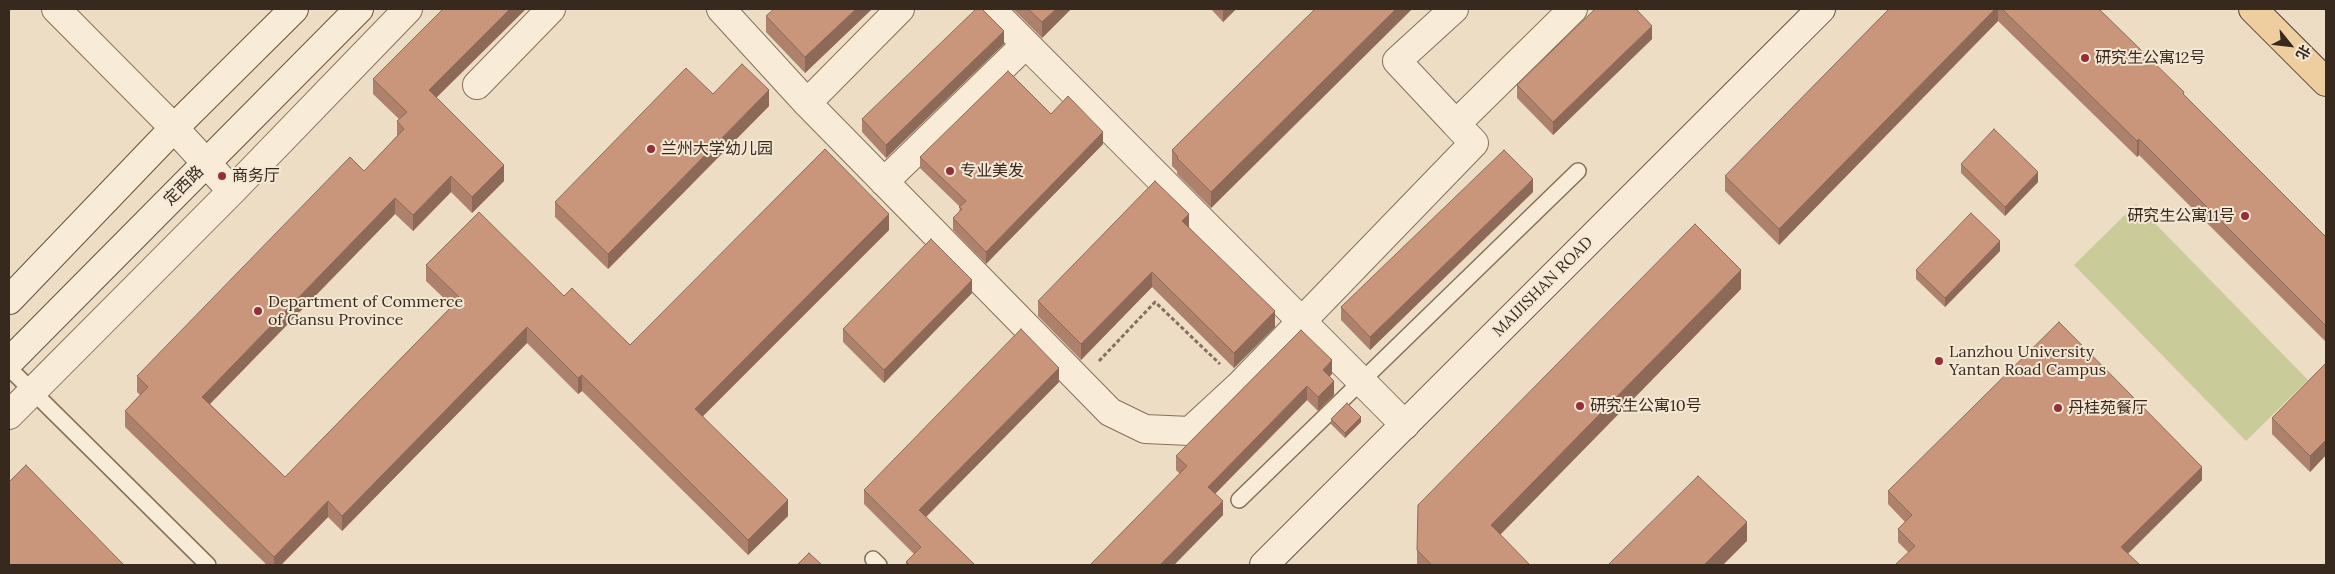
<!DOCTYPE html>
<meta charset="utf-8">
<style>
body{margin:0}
#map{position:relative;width:2335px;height:574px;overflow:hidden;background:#edddc5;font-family:Lora,"Noto Sans SC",serif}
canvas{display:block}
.frame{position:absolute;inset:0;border:10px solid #38291f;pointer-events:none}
.north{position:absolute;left:2265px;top:20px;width:50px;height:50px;-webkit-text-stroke:4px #f4e8d5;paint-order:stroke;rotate:119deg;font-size:14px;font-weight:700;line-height:20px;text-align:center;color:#38291f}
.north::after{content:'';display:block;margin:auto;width:18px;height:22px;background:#38291f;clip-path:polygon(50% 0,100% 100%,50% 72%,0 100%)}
</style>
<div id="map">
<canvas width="2335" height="574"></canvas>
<div class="frame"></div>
<div class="north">北</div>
</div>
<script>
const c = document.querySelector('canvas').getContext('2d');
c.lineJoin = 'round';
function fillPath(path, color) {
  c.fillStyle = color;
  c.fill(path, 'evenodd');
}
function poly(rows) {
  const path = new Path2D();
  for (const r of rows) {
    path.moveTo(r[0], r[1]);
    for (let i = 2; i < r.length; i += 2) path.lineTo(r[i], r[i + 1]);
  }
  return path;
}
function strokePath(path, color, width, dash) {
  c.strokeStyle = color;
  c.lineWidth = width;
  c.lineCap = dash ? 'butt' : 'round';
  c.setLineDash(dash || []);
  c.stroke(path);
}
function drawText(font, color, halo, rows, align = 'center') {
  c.font = font + ' Lora,"Noto Sans SC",serif';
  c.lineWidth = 4;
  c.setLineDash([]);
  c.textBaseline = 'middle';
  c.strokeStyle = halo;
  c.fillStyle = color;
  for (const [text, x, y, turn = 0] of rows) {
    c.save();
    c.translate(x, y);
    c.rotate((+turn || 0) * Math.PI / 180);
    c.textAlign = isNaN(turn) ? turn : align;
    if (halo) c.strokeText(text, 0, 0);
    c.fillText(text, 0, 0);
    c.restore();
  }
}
fillPath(poly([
 [2136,204,2308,380,2246,441,2074,265]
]), '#c9cb99');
const lane = poly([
 [9,368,208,565],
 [1239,500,1578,171],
 [873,559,879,565]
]);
const street = poly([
 [56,9,174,128,232,191],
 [721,9,807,103,1110,412,1145,429,1190,431,1241,384,1474,143,1456,124,1573,9],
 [991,9,1405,425],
 [1454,9,1397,61,1456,124],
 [477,85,551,9],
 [807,103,900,9],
 [884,182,1026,44],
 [9,415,232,191,408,9]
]);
const secondary = poly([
 [9,300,174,128,294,9],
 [9,362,359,9],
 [1264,565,1821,9]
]);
const primary = poly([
 [2253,9,2326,82]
]);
strokePath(lane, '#876f5c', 18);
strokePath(street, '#876f5c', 30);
strokePath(secondary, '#69503f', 30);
strokePath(primary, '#553e30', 30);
strokePath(poly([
 [1099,361,1155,302,1220,364]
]), '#876f5c', 3, [4, 2.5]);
strokePath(lane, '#f8ecd8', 15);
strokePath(street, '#f8ecd8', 28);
strokePath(secondary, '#f8ecd8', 28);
strokePath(primary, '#eece9f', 28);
fillPath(poly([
 [872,9,805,73,766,32,766,16],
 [1013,9,1071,9,1042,38],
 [1211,9,1236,9,1223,22],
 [1315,9,1412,9,1211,208,1177,174,1177,171,1172,166,1172,150],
 [1889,9,2099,9,2326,237,2326,342,2139,155,2137,157,1998,21,1779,245,1725,191,1725,176],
 [1652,39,1553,135,1517,98,1517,85],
 [1004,44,886,158,862,132,862,119],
 [373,79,437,98,504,181,472,213,451,192,413,231,395,214,210,404,285,477,452,306,426,281,426,265,564,296,630,345,889,230,703,416,788,516,748,555,582,391,578,394,527,343,342,531,328,517,281,565,267,565,125,427,125,411,140,395,137,392,137,376,364,171,397,136,397,121,399,119,373,94],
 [713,94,769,106,608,269,555,217,555,202],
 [1103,144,986,264,953,230,953,218,959,212,960,207,920,168,920,157],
 [1961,164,2038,182,2005,216,1961,173],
 [1533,192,1370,350,1341,320,1341,307],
 [1189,227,1275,327,1234,368,1152,287,1081,360,1038,316,1038,301],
 [2000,251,1945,307,1916,279,1916,270],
 [1741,289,1500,535,1530,565,1417,565,1417,550],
 [972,293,884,383,843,342,843,329],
 [1301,330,1332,374,1329,376,1334,395,1318,411,1307,400,1215,494,1223,515,1174,565,1090,565,1180,474,1176,470,1176,456],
 [2326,363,2326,455,2310,472,2272,434,2272,418],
 [1059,382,926,517,975,565,906,565,906,562,914,554,864,504,864,490],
 [1331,419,1361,422,1345,438,1331,424],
 [2202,480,2128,554,1908,552,1898,542,1898,529,1905,522,1888,504,1888,491]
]), '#ad816b');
fillPath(poly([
 [510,9,526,9,429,105,429,90],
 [856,9,872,9,805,73,805,57],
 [1056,9,1071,9,1042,38,1042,22],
 [1223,9,1236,9,1223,22],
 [1396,9,1412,9,1211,208,1211,192],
 [1995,9,1998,9,1998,21,1779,245,1779,229],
 [1652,26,1652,39,1553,135,1553,122],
 [1004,31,1004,44,886,158,886,145],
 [769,90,769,106,608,269,608,254],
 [1103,132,1103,144,986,264,986,252],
 [2139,139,2139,155,2137,157,2137,141],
 [504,165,504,181,472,213,472,197],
 [2038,172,2038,182,2005,216,2005,207],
 [451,176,451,192,413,231,413,215],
 [1533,179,1533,192,1370,350,1370,337],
 [395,198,395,214,202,412,202,397],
 [889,214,889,230,695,424,695,409],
 [1189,214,1189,230,1182,221],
 [2000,241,2000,251,1945,307,1945,298],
 [1741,270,1741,289,1491,544,1491,525],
 [1152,272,1152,287,1081,360,1081,344],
 [972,280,972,293,884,383,884,370],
 [1275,311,1275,327,1234,368,1234,353],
 [527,327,527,343,342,531,342,516],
 [1332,360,1332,374,1323,383,1323,370],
 [1059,368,1059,382,919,524,919,510],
 [582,375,582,391,578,394,578,378],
 [1334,381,1334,395,1318,411,1318,397],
 [1307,386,1307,400,1208,501,1208,487],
 [1361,417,1361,422,1345,438,1345,433],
 [2326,440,2326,455,2310,472,2310,456],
 [2202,467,2202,480,2121,560,2121,547],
 [788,500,788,516,748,555,748,540],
 [328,501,328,517,281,565,274,565,274,557],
 [1223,501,1223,515,1174,565,1160,565],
 [1747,522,1747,541,1723,565,1704,565]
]), '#8d6957');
const building = poly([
 [443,9,510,9,429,90,504,165,472,197,451,176,413,215,395,198,202,397,285,477,460,298,426,265,479,212,564,296,572,288,630,345,825,149,889,214,695,409,788,500,748,540,582,375,578,378,527,327,342,516,328,501,274,557,125,411,148,387,137,376,350,157,364,171,404,129,397,121,407,112,373,79,443,9],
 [774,9,856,9,805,57,766,16,774,9],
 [976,9,982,9,1004,31,886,145,862,119,976,9],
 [1028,9,1056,9,1042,22,1028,9],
 [1315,9,1396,9,1211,192,1177,158,1178,157,1172,150,1315,9],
 [1595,9,1636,9,1652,26,1553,122,1517,85,1595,9],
 [1889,9,1995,9,1779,229,1725,176,1889,9],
 [2002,9,2099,9,2184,92,2183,94,2326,237,2326,326,2139,139,2137,141,2002,9],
 [742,64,769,90,608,254,555,202,686,68,713,94,742,64],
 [1008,71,1051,114,1068,96,1103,132,986,252,953,218,962,209,959,207,966,201,920,157,1008,71],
 [1994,129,2038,172,2005,207,1961,164,1994,129],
 [1504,150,1533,179,1370,337,1341,307,1504,150],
 [1155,181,1189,214,1182,221,1275,311,1234,353,1152,272,1081,344,1038,301,1155,181],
 [1971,213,2000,241,1945,298,1916,270,1971,213],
 [1695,224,1741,270,1491,525,1530,565,1432,565,1417,550,1418,505,1695,224],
 [931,239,972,280,884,370,843,329,931,239],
 [2059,322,2202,467,2121,547,2140,565,1895,565,1915,546,1898,529,1912,515,1888,491,2059,322],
 [1021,329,1059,368,919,510,975,565,910,565,906,562,921,547,864,490,1021,329],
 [1301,330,1332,360,1323,370,1334,381,1318,397,1307,386,1208,487,1223,501,1160,565,1090,565,1187,466,1176,456,1301,330],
 [2326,363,2326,440,2310,456,2272,418,2326,363],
 [1347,403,1361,417,1345,433,1331,419,1347,403],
 [26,465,124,565,9,565,9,482,26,465],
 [1698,476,1747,522,1704,565,1608,565,1698,476],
 [809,553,822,565,797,565,809,553]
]);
fillPath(building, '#c9967c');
strokePath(building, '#8d6957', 1);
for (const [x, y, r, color] of [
 [2085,58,5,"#942e38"],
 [651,149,5,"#942e38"],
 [950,171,5,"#942e38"],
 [222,176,5,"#942e38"],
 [2245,216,5,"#942e38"],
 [258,311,5,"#942e38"],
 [1939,361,5,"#942e38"],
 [1580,406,5,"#942e38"],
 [2058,408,5,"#942e38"]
]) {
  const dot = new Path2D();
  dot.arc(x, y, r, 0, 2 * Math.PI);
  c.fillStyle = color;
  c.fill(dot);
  strokePath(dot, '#f4e8d5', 2);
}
drawText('16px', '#38291f', '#f4e8d5', [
 ["研究生公寓12号",2095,58],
 ["兰州大学幼儿园",661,149],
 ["专业美发",960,171],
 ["商务厅",232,176],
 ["研究生公寓11号",2235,216,"right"],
 ["Department of Commerce",268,302],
 ["of Gansu Province",268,320],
 ["Lanzhou University",1949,352],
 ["Yantan Road Campus",1949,370],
 ["研究生公寓10号",1590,406],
 ["丹桂苑餐厅",2068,408]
], 'left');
drawText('16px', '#38291f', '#f4e8d5', [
 ["定西路",184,186,-45],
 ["MAIJISHAN ROAD",1543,287,-45]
]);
</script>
